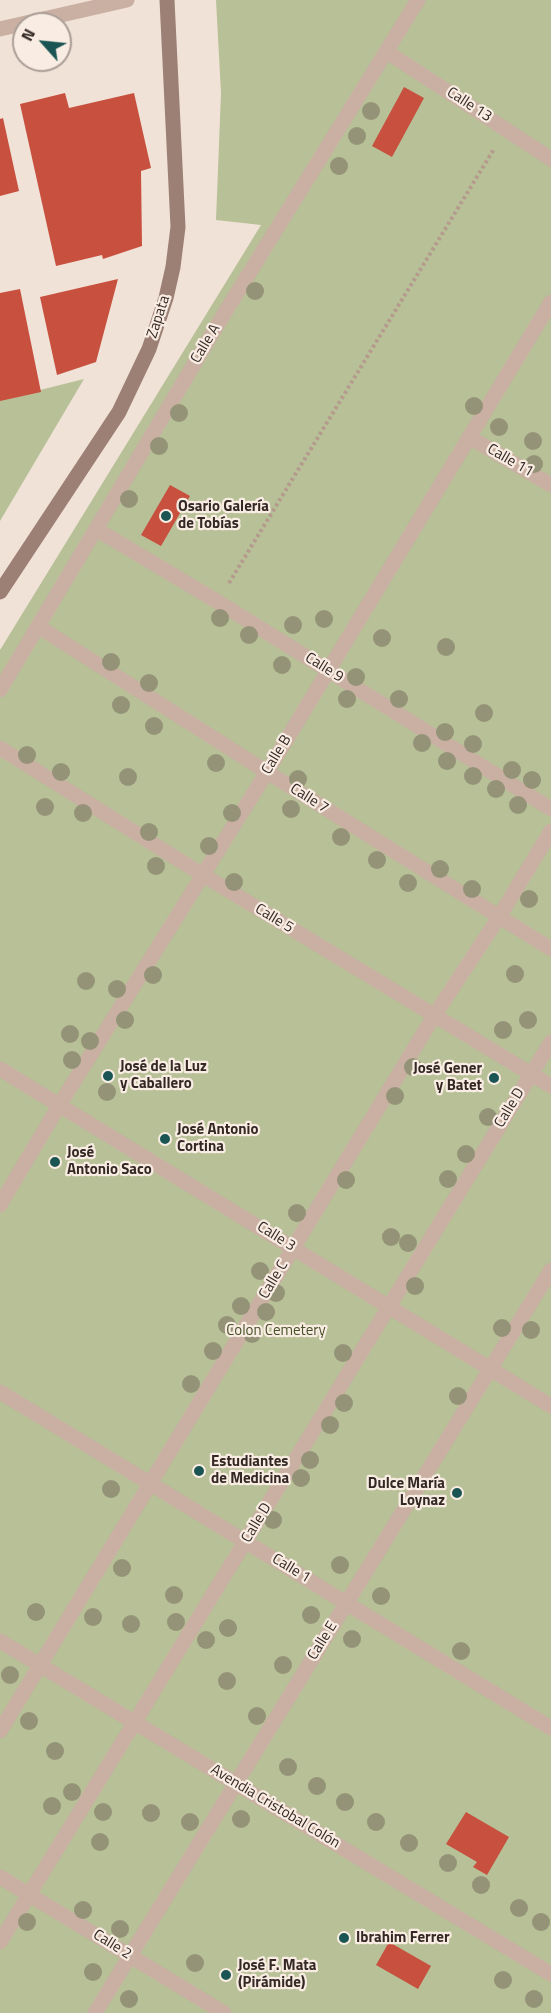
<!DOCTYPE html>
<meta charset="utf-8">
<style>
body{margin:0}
#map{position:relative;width:551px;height:2013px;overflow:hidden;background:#f1e2d7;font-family:"Titillium Web",sans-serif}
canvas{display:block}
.north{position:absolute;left:12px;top:12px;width:60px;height:60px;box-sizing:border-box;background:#f9ede3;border:2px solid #aa9e97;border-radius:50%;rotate:297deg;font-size:16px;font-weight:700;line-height:24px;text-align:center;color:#342825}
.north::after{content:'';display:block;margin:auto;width:21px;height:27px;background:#1b5553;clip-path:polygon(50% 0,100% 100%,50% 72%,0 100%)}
</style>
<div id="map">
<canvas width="551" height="2013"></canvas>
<div class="north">N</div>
</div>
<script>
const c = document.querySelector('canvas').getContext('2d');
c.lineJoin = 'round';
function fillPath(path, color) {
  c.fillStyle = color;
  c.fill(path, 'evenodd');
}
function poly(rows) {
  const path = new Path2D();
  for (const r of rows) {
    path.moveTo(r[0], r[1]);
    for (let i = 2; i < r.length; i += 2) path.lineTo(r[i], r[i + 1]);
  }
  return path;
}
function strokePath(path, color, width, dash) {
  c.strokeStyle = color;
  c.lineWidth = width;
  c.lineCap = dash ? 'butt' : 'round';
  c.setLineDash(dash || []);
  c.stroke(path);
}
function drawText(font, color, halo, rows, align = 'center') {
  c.font = font + ' "Titillium Web",sans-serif';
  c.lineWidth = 4.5;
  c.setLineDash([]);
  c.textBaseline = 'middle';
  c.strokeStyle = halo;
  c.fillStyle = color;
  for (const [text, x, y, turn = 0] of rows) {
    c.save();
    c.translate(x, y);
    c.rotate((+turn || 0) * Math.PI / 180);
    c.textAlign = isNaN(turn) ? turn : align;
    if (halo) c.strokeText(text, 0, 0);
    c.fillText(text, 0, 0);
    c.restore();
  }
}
fillPath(poly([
 [216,0,551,0,551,2013,0,2013,0,650,261,225,216,220,221,93],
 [84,379,0,521,0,400]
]), '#b7c097');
fillPath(poly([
 [404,87,424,98,392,157,372,146],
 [65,93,69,108,134,93,151,168,141,171,142,246,103,259,102,255,56,266,20,104],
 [3,118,19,191,0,196,0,119],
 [118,279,96,362,57,375,40,297],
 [20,289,41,392,0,401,0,293],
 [170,485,190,496,161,546,141,535],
 [466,1812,509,1837,487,1875,473,1867,477,1862,446,1844],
 [389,1942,431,1966,418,1989,376,1965]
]), '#c7503f');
strokePath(poly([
 [229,583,494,149]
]), '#b59a8e', 4, [3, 3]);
strokePath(poly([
 [387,52,551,159],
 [469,437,551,485],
 [96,529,218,602,551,809],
 [39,627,267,772,551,949],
 [0,690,224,314,418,0],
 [0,748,203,875,551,1086],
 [0,1069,551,1406],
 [0,1205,60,1104,267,772,551,302],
 [0,1392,551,1728],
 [0,1641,551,1974],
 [0,1731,434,1016,499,917,551,831],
 [0,1877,224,2013],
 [0,1942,551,1042],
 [95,2013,551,1270]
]), '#c9b0a3', 15);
strokePath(poly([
 [0,29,127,0]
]), '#c9b0a3', 15);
strokePath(poly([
 [0,592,119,412,149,349,166,298,173,267,178,227,167,0]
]), '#9c7f75', 15);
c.fillStyle = '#949377';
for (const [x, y] of [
 [371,111],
 [357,136],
 [339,166],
 [255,291],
 [474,406],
 [179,413],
 [499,427],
 [533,441],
 [159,446],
 [534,464],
 [129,499],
 [220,618],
 [324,619],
 [293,625],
 [249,635],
 [382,638],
 [446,647],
 [111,662],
 [282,665],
 [356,677],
 [149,683],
 [347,699],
 [399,699],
 [121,705],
 [484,713],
 [154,726],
 [445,732],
 [422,743],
 [473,744],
 [27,755],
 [447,761],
 [216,763],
 [512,770],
 [61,772],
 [473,776],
 [128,777],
 [298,779],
 [532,780],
 [496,789],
 [518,805],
 [45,807],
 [291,809],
 [83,813],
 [232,813],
 [149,832],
 [341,837],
 [209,846],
 [377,860],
 [156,866],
 [440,869],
 [234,882],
 [408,883],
 [472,889],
 [529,899],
 [515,974],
 [153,975],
 [86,981],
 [117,989],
 [125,1020],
 [528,1020],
 [503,1030],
 [70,1034],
 [90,1041],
 [72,1060],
 [413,1067],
 [107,1092],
 [395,1096],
 [488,1117],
 [466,1154],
 [448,1179],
 [346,1180],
 [297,1213],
 [391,1237],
 [408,1243],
 [260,1271],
 [415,1286],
 [276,1293],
 [241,1306],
 [266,1312],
 [227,1325],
 [502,1328],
 [531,1330],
 [252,1334],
 [213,1351],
 [343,1353],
 [191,1384],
 [458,1396],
 [344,1403],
 [330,1425],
 [310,1460],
 [301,1478],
 [111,1489],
 [273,1520],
 [340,1565],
 [122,1568],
 [174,1595],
 [381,1596],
 [36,1612],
 [311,1615],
 [93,1617],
 [176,1622],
 [131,1624],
 [228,1628],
 [352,1639],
 [206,1640],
 [461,1651],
 [283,1665],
 [10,1675],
 [227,1681],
 [257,1716],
 [29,1721],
 [55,1751],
 [288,1767],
 [317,1786],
 [72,1792],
 [345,1802],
 [52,1806],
 [103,1812],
 [151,1813],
 [241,1819],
 [190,1822],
 [376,1822],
 [100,1842],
 [409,1843],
 [448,1863],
 [481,1885],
 [519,1908],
 [83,1910],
 [27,1922],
 [541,1922],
 [120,1929],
 [195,1963],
 [93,1972],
 [503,1980],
 [129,1999],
 [534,1999]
]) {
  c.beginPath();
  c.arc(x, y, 9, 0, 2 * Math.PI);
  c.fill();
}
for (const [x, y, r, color] of [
 [166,516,6,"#1b5553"],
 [108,1076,6,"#1b5553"],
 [494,1078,6,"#1b5553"],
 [165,1139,6,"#1b5553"],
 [55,1162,6,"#1b5553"],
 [199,1471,6,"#1b5553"],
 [457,1493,6,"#1b5553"],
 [344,1938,6,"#1b5553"],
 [226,1975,6,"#1b5553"]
]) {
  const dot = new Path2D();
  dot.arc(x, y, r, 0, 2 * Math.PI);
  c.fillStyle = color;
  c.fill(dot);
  strokePath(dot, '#f9ede3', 2);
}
drawText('15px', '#342825', '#f9ede3', [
 ["Calle 13",469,105,33],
 ["Zapata",159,317,-72],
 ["Calle A",206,344,-59],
 ["Calle 11",510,461,30],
 ["Calle 9",324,668,32],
 ["Calle B",277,755,-59],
 ["Calle 7",309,799,32],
 ["Calle 5",274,919,31],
 ["Calle D",510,1108,-59],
 ["Calle 3",276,1237,32],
 ["Calle C",274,1280,-59],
 ["Calle D",257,1523,-59],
 ["Calle 1",291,1569,31],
 ["Calle E",323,1641,-58],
 ["Avendia Cristobal Colón",275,1807,31],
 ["Calle 2",112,1945,32]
]);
drawText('bold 15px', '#342825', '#f9ede3', [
 ["Osario Galería",178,507],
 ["de Tobías",178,524],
 ["José de la Luz",120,1067],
 ["y Caballero",120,1084],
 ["José Gener",482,1069,"right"],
 ["y Batet",482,1086,"right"],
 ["José Antonio",177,1130],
 ["Cortina",177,1147],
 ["José",67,1153],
 ["Antonio Saco",67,1170],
 ["Estudiantes",211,1462],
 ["de Medicina",211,1479],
 ["Dulce María",445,1484,"right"],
 ["Loynaz",445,1501,"right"],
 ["Ibrahim Ferrer",356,1938],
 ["José F. Mata",238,1966],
 ["(Pirámide)",238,1983]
], 'left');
drawText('15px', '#485229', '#f9ede3', [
 ["Colon Cemetery",276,1331]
]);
</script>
